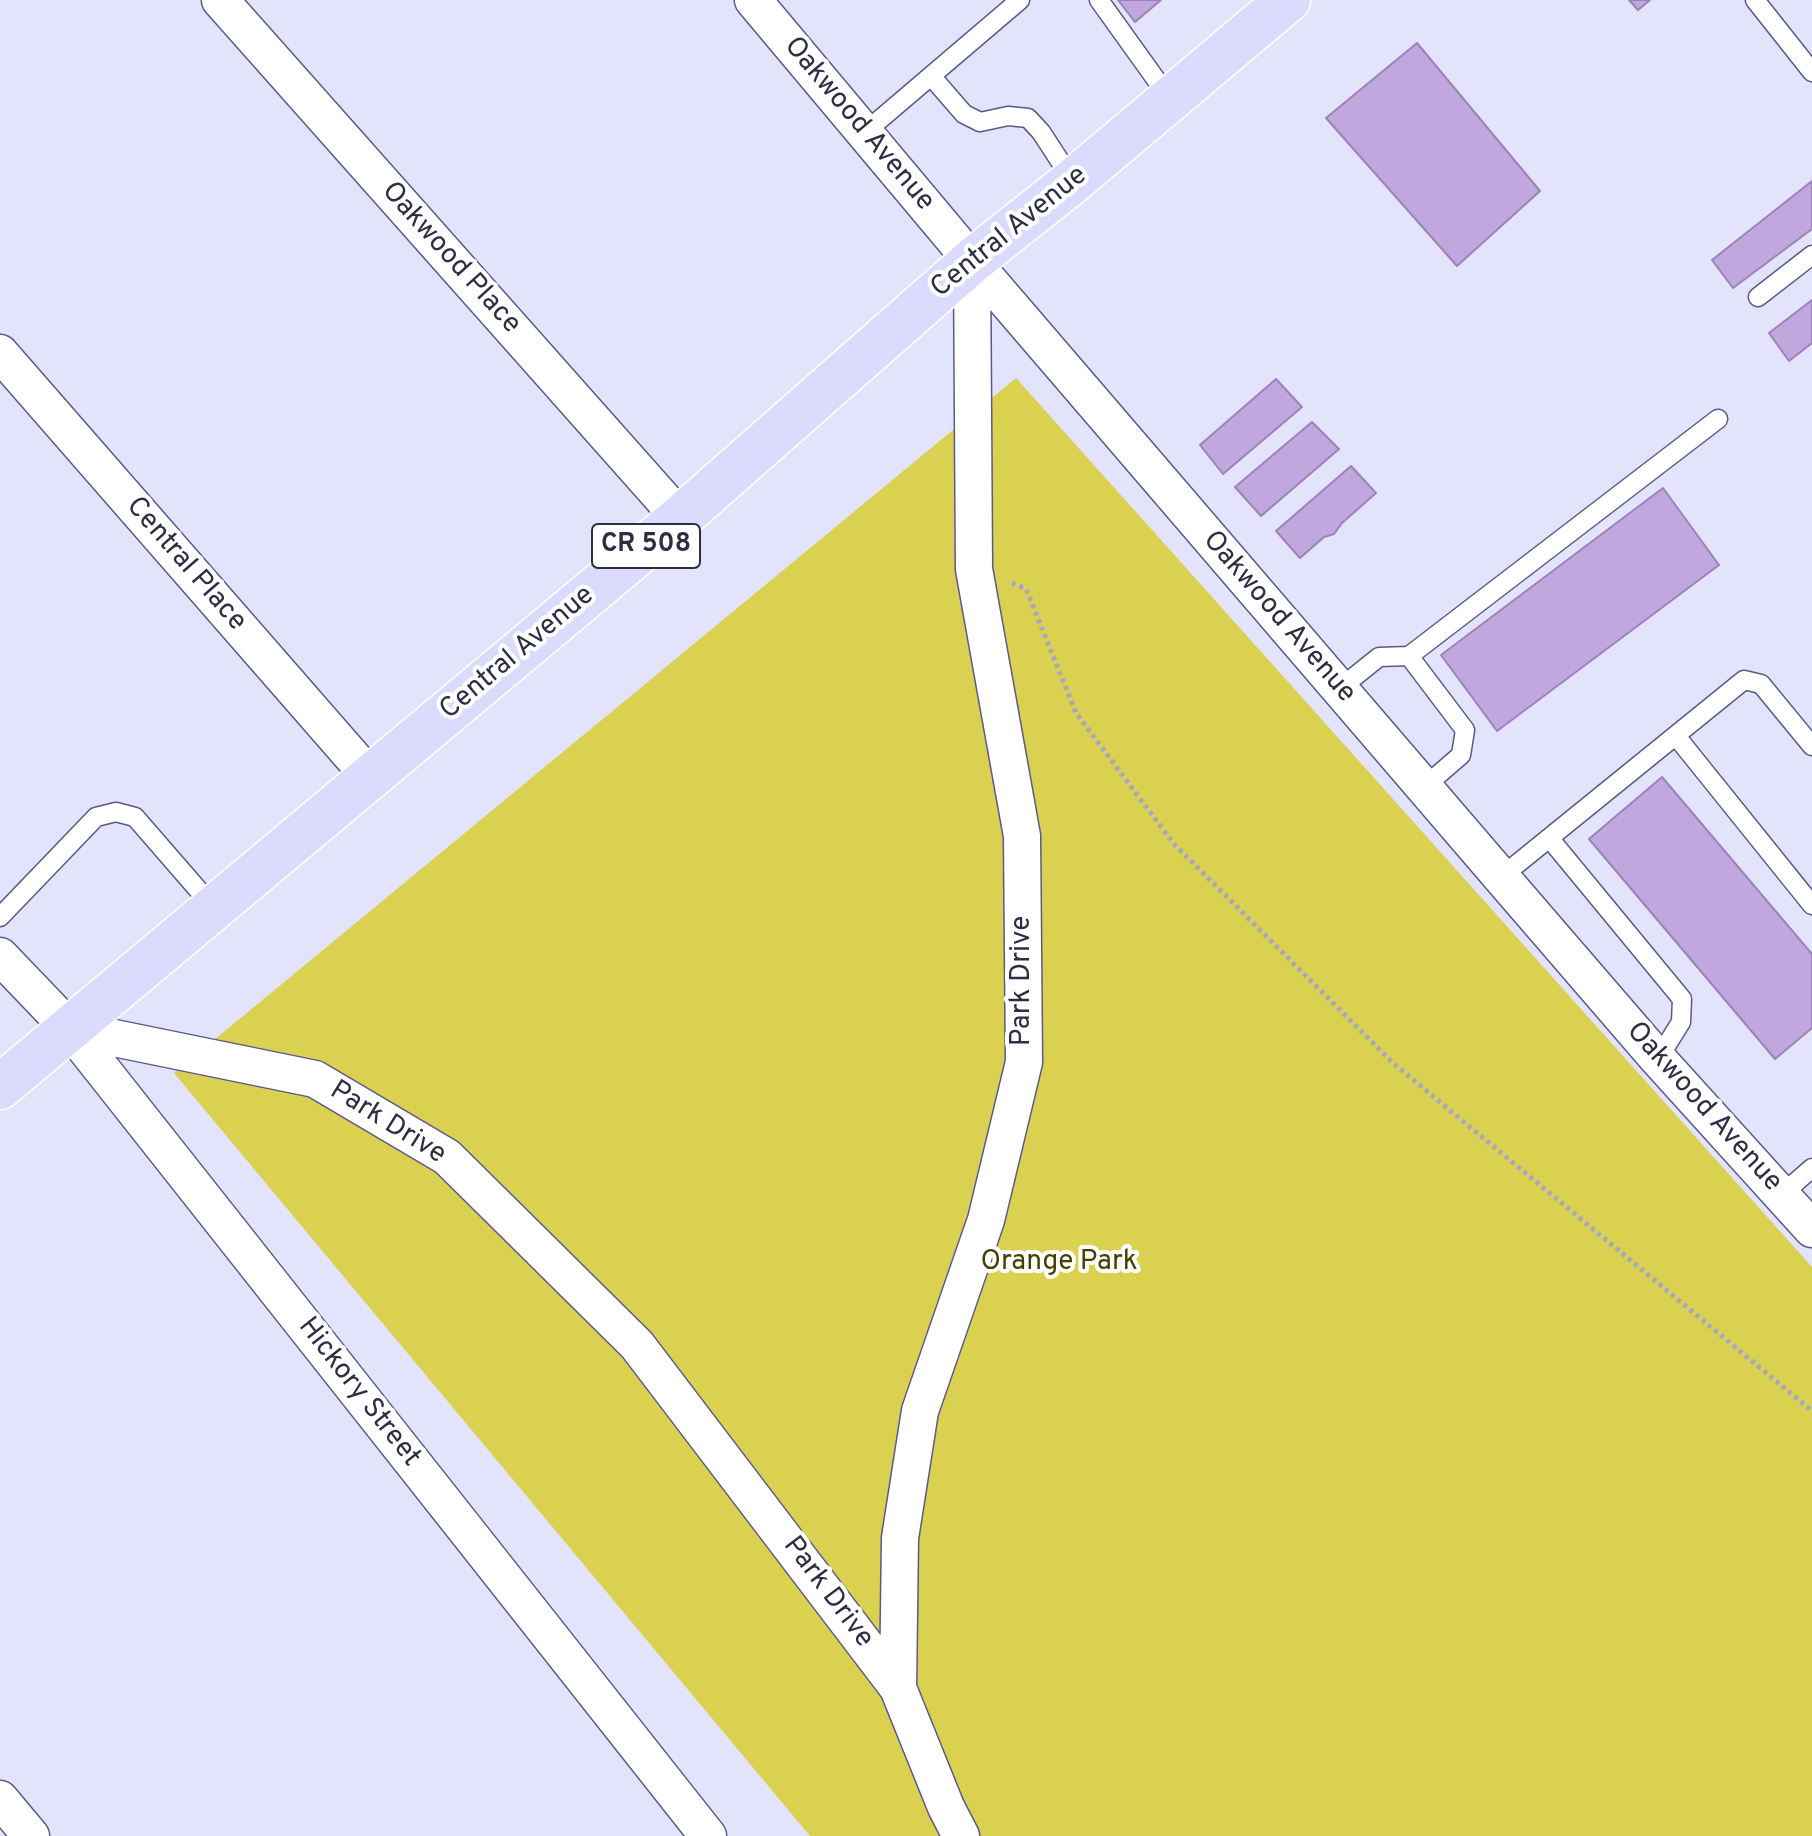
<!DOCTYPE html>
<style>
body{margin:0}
canvas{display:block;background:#e3e3fc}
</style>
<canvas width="1812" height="1836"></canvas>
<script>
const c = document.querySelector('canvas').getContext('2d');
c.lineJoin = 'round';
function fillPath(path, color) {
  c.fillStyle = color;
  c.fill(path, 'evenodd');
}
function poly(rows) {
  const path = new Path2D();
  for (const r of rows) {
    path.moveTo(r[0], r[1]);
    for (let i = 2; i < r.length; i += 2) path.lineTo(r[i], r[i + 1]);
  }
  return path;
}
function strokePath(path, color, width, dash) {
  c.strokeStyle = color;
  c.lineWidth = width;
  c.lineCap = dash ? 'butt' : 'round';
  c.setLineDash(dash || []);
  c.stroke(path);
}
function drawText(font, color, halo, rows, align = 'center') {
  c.font = font + ' Overpass,sans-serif';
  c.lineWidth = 8;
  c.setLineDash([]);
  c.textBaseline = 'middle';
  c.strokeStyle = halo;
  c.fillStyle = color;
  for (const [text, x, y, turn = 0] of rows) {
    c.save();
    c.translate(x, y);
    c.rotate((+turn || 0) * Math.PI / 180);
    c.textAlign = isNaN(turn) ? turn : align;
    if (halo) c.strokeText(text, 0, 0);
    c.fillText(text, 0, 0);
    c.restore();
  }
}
fillPath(poly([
 [1016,378,1812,1267,1812,1836,810,1836,174,1073]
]), '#dad151');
const building = poly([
 [1118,0,1161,0,1135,22,1118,0],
 [1629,0,1650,0,1638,10,1629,0],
 [1417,43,1540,191,1457,266,1326,118,1417,43],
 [1812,181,1812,229,1733,288,1712,260,1812,181],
 [1812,300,1812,343,1789,361,1769,333,1812,300],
 [1276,379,1302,407,1223,474,1200,445,1276,379],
 [1312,422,1339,449,1261,516,1235,487,1312,422],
 [1351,466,1376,493,1342,523,1334,534,1324,537,1300,558,1276,531,1351,466],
 [1663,488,1719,565,1497,731,1441,655,1663,488],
 [1662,777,1812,954,1812,1028,1775,1059,1589,839,1662,777]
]);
fillPath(building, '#c0a7de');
strokePath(building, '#9b83b8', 2);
const lane = poly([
 [1099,0,1170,99],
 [1755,0,1812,72],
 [931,76,964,114,980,122,1008,116,1028,118,1041,132,1073,181],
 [864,133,1020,0],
 [1758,297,1812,255],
 [1409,656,1465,730,1461,755,1424,787],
 [1339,689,1379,657,1409,656,1718,419],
 [1676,736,1812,905],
 [1550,839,1682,999,1681,1022,1658,1059],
 [1501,877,1744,680,1761,684,1812,746],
 [0,917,96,817,116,812,135,817,214,908],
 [1781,1195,1812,1168]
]);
const street = poly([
 [220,0,680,518],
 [753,0,972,261,1501,877,1658,1059,1812,1229],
 [0,353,370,777],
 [0,956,70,1029,708,1836],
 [70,1029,315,1079,447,1157,637,1345,898,1688],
 [0,1799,31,1836],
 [961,1836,946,1807,898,1688,900,1538,920,1411,986,1220,1024,1062,1022,836,974,569,972,261]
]);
const primary = poly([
 [0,1087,680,518,972,261,1073,181,1288,0]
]);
strokePath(lane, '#5b588c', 21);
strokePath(street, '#5b588c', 39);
strokePath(primary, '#fff', 47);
strokePath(poly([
 [1012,583,1026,589,1076,713,1174,844,1393,1063,1812,1411]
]), '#a7a7bf', 5, [4, 4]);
strokePath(lane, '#fff', 18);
strokePath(street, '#fff', 36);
strokePath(primary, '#dcdbfd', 44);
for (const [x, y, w] of [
 [646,546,108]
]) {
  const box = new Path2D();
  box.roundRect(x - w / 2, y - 22, w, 44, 6);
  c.fillStyle = '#fff';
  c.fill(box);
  strokePath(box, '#2d2d44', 2);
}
drawText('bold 26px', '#2d2d44', null, [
 ["CR 508",646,546]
]);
drawText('28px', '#2d2d44', '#fff', [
 ["Oakwood Avenue",858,125,50],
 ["Central Avenue",1010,233,-39],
 ["Oakwood Place",450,259,48],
 ["Central Place",185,565,49],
 ["Oakwood Avenue",1278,618,49],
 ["Central Avenue",518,654,-40],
 ["Park Drive",1023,981,-90],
 ["Oakwood Avenue",1703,1108,48],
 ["Park Drive",387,1124,32],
 ["Hickory Street",358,1393,52],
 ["Park Drive",827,1593,53]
]);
drawText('28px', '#454000', '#fff', [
 ["Orange Park",1059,1263]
]);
</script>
